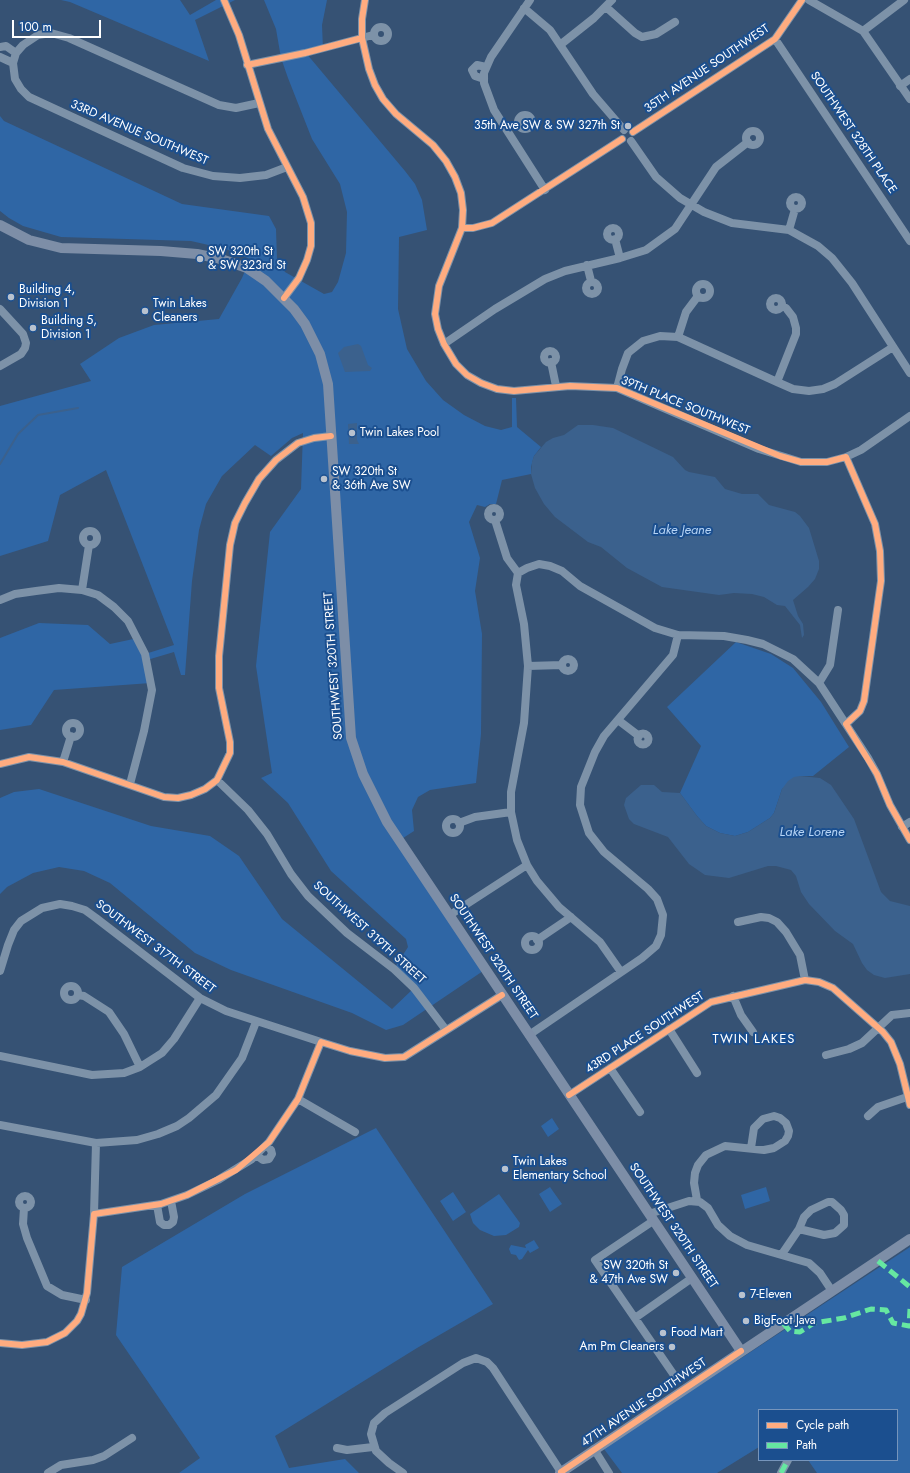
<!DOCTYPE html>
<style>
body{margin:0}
#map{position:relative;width:910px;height:1473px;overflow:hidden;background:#365274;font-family:Jost,sans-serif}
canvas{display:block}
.legend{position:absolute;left:758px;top:1409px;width:140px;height:52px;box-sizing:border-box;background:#1b4f8f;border:1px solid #7695bc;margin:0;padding:5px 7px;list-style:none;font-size:12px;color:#fff}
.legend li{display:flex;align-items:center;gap:8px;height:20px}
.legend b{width:20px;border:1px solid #7695bc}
.scale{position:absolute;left:12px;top:20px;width:89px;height:18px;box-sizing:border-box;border:2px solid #fff;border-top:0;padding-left:5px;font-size:12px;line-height:14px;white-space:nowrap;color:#fff;-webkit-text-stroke:3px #1b4f8f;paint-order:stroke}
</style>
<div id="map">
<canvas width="910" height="1473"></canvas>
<ul class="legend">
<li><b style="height:5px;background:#ffac80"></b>Cycle path</li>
<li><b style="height:5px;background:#66e7a1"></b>Path</li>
</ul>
<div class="scale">100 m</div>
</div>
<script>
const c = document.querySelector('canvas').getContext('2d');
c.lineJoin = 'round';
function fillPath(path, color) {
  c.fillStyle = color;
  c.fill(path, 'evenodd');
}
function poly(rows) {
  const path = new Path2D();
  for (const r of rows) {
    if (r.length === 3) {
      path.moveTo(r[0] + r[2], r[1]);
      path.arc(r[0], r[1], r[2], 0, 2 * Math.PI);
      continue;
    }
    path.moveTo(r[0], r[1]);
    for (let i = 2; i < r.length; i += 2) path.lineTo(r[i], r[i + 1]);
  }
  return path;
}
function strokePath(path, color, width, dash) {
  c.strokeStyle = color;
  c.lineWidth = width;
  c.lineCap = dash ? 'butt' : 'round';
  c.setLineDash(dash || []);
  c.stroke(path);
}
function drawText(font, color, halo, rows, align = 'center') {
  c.font = font + ' Jost,sans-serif';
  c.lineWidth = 4;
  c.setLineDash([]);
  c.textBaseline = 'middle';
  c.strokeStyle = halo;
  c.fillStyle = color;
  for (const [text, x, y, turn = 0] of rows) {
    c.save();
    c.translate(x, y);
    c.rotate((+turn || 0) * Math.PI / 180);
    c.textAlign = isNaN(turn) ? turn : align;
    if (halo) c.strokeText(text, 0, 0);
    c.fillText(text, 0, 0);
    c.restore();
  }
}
fillPath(poly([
 [61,0,180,0,190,15,216,0,235,0,195,20,209,61,70,2],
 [264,0,327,0,322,25,323,49,306,53,405,171,415,184,422,200,427,230,399,237,398,309,407,349,426,381,443,400,464,415,485,426,501,430,512,427,512,398,516,398,517,427,541,447,534,456,531,467,531,474,502,480,496,504,490,504,485,507,477,505,469,522,480,558,475,591,482,634,481,734,476,783,430,790,418,797,412,810,414,831,400,840,486,969,403,1025,386,1030,352,1013,231,970,195,953,110,883,84,871,59,867,33,873,7,887,0,894,0,798,14,792,39,789,151,826,210,836,239,856,282,919,392,1009,414,988,394,969,408,947,406,939,331,871,288,803,261,778,272,773,256,666,270,532,301,489,303,433,292,438,271,456,255,445,222,476,206,504,199,530,192,581,185,675,181,675,174,652,147,660,151,683,54,690,31,725,0,730,0,638,39,623,88,625,110,644,138,638,145,654,174,645,106,470,60,495,48,541,0,556,0,406,91,381,80,364,119,338,154,325,219,319,242,278,250,259,226,249,191,241,61,237,23,226,9,218,0,211,0,116,4,121,182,204,269,216,276,229,277,260,285,272,324,294,332,292,338,282,346,253,347,212,340,184,312,139,288,78,281,58,276,29],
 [736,642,771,654,793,668,821,702,849,747,813,776,800,776,782,789,774,813,770,818,748,832,735,836,720,833,706,826,697,816,680,793,701,746,667,707],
 [552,1118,559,1129,548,1137,541,1126],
 [376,1128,493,1304,417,1348,275,1436,289,1468,345,1459,359,1473,179,1473,200,1458,116,1335,122,1267,245,1194],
 [550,1187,562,1204,550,1212,539,1194],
 [766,1187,770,1201,745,1209,741,1195],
 [453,1192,466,1212,453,1221,440,1201],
 [499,1194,520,1223,519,1227,506,1235,494,1236,480,1230,473,1223,470,1214],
 [534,1240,539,1248,530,1253,528,1250,522,1259,519,1260,516,1255,511,1254,509,1249,511,1245,526,1248,525,1245],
 [910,1247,910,1473,817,1473,808,1460,897,1460,897,1410,759,1410,759,1447,717,1473,622,1473,601,1445,740,1359]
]), '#2f66a5');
fillPath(poly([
 [358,344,361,346,368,365,372,368,370,371,345,372,338,353,344,347],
 [357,423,357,440,359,444,349,444,348,424],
 [578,425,593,425,613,428,673,457,685,470,689,472,715,477,725,489,742,494,758,494,769,505,795,512,800,516,809,528,819,561,819,569,815,579,808,587,793,600,798,616,803,624,804,635,802,638,800,625,785,606,777,605,764,597,752,594,734,593,719,595,662,587,627,568,601,547,588,542,555,517,544,504,535,488,531,474,532,462,534,456,546,442,553,438,564,435],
 [800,776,820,778,831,785,854,819,881,892,890,901,910,906,910,974,885,978,874,975,867,970,862,963,853,944,835,931,809,904,801,892,796,876,791,870,776,866,768,866,729,878,705,875,689,864,668,837,634,824,629,819,624,805,626,798,641,785,654,785,662,792,680,793,697,816,706,826,720,833,735,836,748,832,770,818,774,813,782,789,788,781,794,777]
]), '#3b618d');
strokePath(poly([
 [0,464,18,434,38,415,78,408]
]), '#3b618d', 2);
strokePath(poly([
 [224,0,239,35,268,129,303,197,311,223,311,246,307,260,299,278,284,298],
 [365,0,362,19,362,38,369,69,375,85,383,99,396,114,433,145,446,161,455,177,461,193,463,210,462,228,439,286,435,314,438,329,444,344,456,364,467,375,481,383,497,389,514,391,570,386,617,388,759,449,801,462,827,462,846,457,861,450,910,416],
 [530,0,491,57,484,73,484,83,494,110,545,190],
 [809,0,863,31,910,99],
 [606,7,635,33,642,37,656,34,675,22],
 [524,8,550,30,593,94,624,130],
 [381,34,7],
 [863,31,904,0],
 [775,39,910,241],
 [560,45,594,18,612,0],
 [0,47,6,46,16,53],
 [0,57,13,63],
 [247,65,305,53,373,35],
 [484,79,475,76,472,70,477,65,486,67],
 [900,86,910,79],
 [259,103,236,108,219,105,69,38,51,33,38,35,23,45,16,53,13,63,15,79,21,89,29,97,183,168,213,176,240,178,266,175,287,167],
 [525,122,7],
 [753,138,7],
 [633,132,775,39,802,0],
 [631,141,656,177,680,198,704,212,732,223,789,230,818,246,832,258,852,283,910,373],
 [796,203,6],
 [613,234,6],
 [462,228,473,228,492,223,622,139],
 [789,230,795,209],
 [615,239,620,258],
 [587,265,591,281],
 [592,288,6],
 [703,291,7],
 [776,304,6],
 [0,309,23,334,26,343,25,348,21,354,0,366],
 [678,337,686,312,698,296],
 [444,344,495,309,545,279,565,271,620,258,646,250,675,229,716,167,748,142],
 [550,357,6],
 [551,362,556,386],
 [777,382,796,334,796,328,793,317,786,308,782,306],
 [617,388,622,369,628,353,643,341,660,336,678,337,777,382,793,389,809,391,823,389,835,384,893,347],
 [846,457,875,524,880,551,881,581,864,701,860,711,846,724],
 [494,514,6],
 [495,520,507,558,518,573,516,585,524,624,528,666,524,723,511,792,511,812,517,840,527,865,537,881,559,907,600,942,621,972],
 [90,538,7],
 [518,573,527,568,539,564,550,566,562,571,580,586,655,628,678,635,724,636,747,640,763,644,793,659,819,683,868,758,877,774,890,805,910,840],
 [82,590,89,545],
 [0,600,15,594,36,591,59,588,82,590,98,595,114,607,128,621,145,654,152,690,144,731,130,784],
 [568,665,6],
 [528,666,562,665],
 [819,683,830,665,838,610],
 [618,720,639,736],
 [73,730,7],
 [643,739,5.5],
 [63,762,71,736],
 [0,764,29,757,63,762,164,797,178,798,191,795,205,789,217,780,230,753,230,742,219,688,219,656,230,545,235,523,245,503,259,479,276,460,298,443,314,438,331,436],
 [217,780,248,810,267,834,291,874,308,896,347,933,394,969,414,988,446,1030],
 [453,826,7],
 [459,823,475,817,511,812],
 [902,827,910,822],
 [450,915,527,865],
 [738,922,761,917,769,918,777,922,786,932,800,955,805,980],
 [532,943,7],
 [537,940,571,917],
 [0,971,8,945,14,930,21,921,42,908,60,904,72,906,85,910,96,918,200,998,226,1011,321,1042],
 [71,993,7],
 [78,995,84,996,109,1012,124,1034,140,1067],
 [733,996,741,1015,753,1032],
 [669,1029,697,1073],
 [529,1035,642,958,656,946,661,935,663,915,657,899,648,889,604,852,589,833,580,805,581,787,595,752,604,736,673,655,678,635],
 [826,1055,849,1049,862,1043,892,1015,910,1013],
 [0,1056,92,1075,124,1073,140,1067,162,1053,174,1039,200,998],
 [610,1068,640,1112],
 [569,1095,711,1002,805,980,819,982,833,988,883,1032,891,1042,900,1064,910,1105],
 [298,1099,355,1132],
 [868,1116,878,1107,907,1097],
 [0,1125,96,1143,137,1140,158,1134,177,1126,189,1118,216,1095,242,1058,256,1022],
 [256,1155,263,1160,269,1159,272,1154,271,1150,266,1145],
 [25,1202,6],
 [697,1200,694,1183,695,1173,698,1165,706,1155,725,1146,764,1150,774,1148,785,1141,788,1136,789,1131,786,1123,780,1118,774,1116,763,1119,754,1128,751,1148],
 [157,1205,160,1222,164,1225,169,1225,173,1222,174,1217,171,1201],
 [24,1208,23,1224,27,1238,47,1286,62,1295,86,1300],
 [94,1214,161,1204,187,1195,218,1180,252,1159,269,1142,298,1099,321,1042,350,1051,385,1058,404,1057,502,995],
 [649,1214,689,1201,700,1202,708,1208,718,1225,730,1236,747,1245,809,1263,820,1273,832,1291],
 [653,1221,595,1260,676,1378],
 [782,1254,799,1229,804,1217,811,1210,828,1202,832,1202,841,1210,844,1215,844,1225,835,1233,824,1235,799,1229],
 [635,1318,692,1278],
 [0,1343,22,1345,47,1342,65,1333,77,1321,81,1314,87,1293,94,1214,96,1143],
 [337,1448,347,1450,373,1447],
 [594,1449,609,1473],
 [48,1473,61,1465,93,1460,104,1456,132,1438],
 [403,1473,389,1463,376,1451,371,1434,374,1423,385,1413,463,1363,476,1358,487,1362,493,1368,561,1472],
 [781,1473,788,1460]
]), '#7d92a8', 8);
strokePath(poly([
 [0,225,29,240,61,248,161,251,197,254,221,259,247,268,266,281,294,309,305,324,320,354,328,384,351,738,363,774,387,822,741,1351],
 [560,1473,910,1239]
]), '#7d8ea7', 10);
strokePath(poly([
 [878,1261,910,1287],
 [783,1323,790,1331,800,1332,814,1323,844,1318,871,1309,886,1310,893,1323,909,1326,910,1309],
 [781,1473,788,1460]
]), '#66e7a1', 5, [10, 5]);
strokePath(poly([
 [224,0,239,35,268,129,303,197,311,223,311,246,307,260,299,278,284,298],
 [365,0,362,19,362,38,369,69,375,85,383,99,396,114,433,145,446,161,455,177,461,193,463,210,462,228,439,286,435,314,438,329,444,344,456,364,467,375,481,383,497,389,514,391,570,386,617,388,780,456,801,462,827,462,846,457,875,524,880,551,881,581,864,701,860,711,846,724,877,774,890,805,910,840],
 [247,65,305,53,362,38],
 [633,132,775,39,802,0],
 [462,228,473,228,492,223,622,139],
 [0,764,29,757,63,762,164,797,178,798,191,795,205,789,217,780,230,753,230,742,219,688,219,656,230,545,235,523,245,503,259,479,276,460,298,443,314,438,331,436],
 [569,1095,711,1002,805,980,819,982,833,988,883,1032,891,1042,900,1064,910,1105],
 [0,1343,22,1345,47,1342,65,1333,77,1321,81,1314,87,1293,94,1214,161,1204,187,1195,236,1170,269,1142,298,1099,321,1042,350,1051,385,1058,404,1057,502,995],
 [561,1472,741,1351]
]), '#ffac80', 6);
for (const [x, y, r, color] of [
 [628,126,4,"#b9c2ce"],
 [200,259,4,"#b9c2ce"],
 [11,297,4,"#b9c2ce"],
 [145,311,4,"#b9c2ce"],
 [33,328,4,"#b9c2ce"],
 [352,433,4,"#b9c2ce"],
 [324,479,4,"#b9c2ce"],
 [505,1169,4,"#b9c2ce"],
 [676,1273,4,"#b9c2ce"],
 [742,1295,4,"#b9c2ce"],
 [746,1321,4,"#b9c2ce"],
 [663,1333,4,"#b9c2ce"],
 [672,1347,4,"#b9c2ce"]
]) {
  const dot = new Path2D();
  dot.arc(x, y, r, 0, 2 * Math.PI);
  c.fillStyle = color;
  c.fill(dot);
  strokePath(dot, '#1b4f8f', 1.5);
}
drawText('12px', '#fff', '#1b4f8f', [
 ["35TH AVENUE SOUTHWEST",707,69,-34],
 ["33RD AVENUE SOUTHWEST",139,133,23],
 ["SOUTHWEST 328TH PLACE",853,133,56],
 ["39TH PLACE SOUTHWEST",685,406,22],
 ["SOUTHWEST 320TH STREET",334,666,-94],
 ["SOUTHWEST 319TH STREET",369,933,42],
 ["SOUTHWEST 317TH STREET",155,947,37],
 ["SOUTHWEST 320TH STREET",493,957,56],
 ["43RD PLACE SOUTHWEST",645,1033,-33],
 ["SOUTHWEST 320TH STREET",673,1226,56],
 ["47TH AVENUE SOUTHWEST",644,1403,-34]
]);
drawText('12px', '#fff', '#1b4f8f', [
 ["35th Ave SW & SW 327th St",620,126,"right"],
 ["SW 320th St",208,252],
 ["& SW 323rd St",208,266],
 ["Building 4,",19,290],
 ["Division 1",19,304],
 ["Twin Lakes",153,304],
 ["Cleaners",153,318],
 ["Building 5,",41,321],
 ["Division 1",41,335],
 ["Twin Lakes Pool",360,433],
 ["SW 320th St",332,472],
 ["& 36th Ave SW",332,486],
 ["Twin Lakes",513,1162],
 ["Elementary School",513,1176],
 ["SW 320th St",668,1266,"right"],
 ["& 47th Ave SW",668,1280,"right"],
 ["7-Eleven",750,1295],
 ["BigFoot Java",754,1321],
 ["Food Mart",671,1333],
 ["Am Pm Cleaners",664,1347,"right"]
], 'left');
drawText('italic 13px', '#b5d3f5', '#1b4f8f', [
 ["Lake Jeane",682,531],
 ["Lake Lorene",812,833]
]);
c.letterSpacing = '1px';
drawText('13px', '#fff', '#1b4f8f', [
 ["TWIN LAKES",754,1040]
]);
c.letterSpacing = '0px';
</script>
